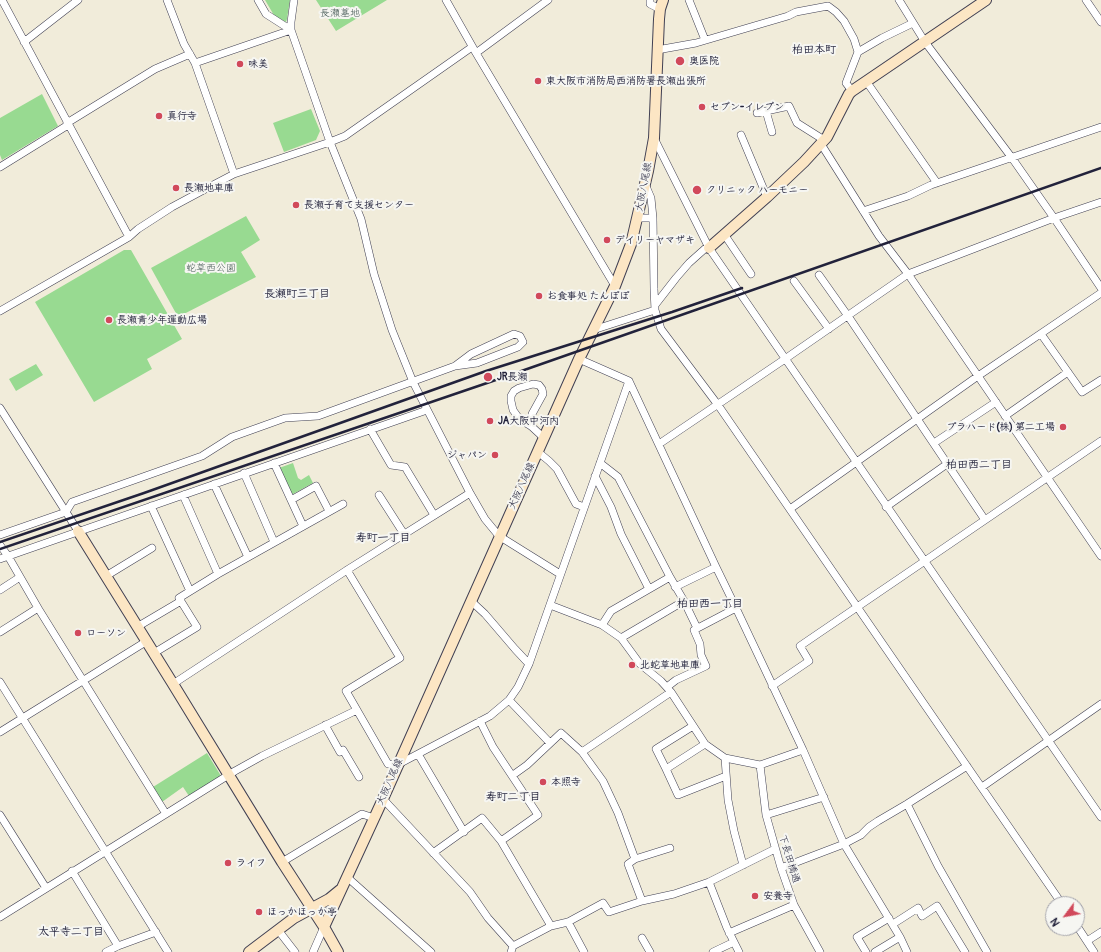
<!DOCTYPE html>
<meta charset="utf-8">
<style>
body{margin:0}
#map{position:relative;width:1101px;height:952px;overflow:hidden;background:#f1ecda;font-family:Pangolin,sans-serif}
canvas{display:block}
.north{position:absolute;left:1045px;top:896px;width:40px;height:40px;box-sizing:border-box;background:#f6f6f2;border:1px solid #a1a1a9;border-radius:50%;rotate:238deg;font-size:11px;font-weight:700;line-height:16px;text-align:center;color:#22223b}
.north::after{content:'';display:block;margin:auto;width:14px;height:18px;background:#d1495b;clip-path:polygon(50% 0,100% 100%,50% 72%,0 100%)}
</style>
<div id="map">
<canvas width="1101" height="952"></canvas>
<div class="north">N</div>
</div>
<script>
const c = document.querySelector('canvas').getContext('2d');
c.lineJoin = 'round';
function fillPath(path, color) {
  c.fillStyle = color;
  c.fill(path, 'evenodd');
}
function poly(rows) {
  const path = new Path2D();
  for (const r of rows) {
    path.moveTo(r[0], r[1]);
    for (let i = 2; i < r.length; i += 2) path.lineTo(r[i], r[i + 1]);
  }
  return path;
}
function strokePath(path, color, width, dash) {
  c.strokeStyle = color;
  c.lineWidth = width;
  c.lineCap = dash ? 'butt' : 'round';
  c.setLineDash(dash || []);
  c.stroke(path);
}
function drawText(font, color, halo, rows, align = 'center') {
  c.font = font + ' Pangolin,"Klee One",sans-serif';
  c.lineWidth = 4;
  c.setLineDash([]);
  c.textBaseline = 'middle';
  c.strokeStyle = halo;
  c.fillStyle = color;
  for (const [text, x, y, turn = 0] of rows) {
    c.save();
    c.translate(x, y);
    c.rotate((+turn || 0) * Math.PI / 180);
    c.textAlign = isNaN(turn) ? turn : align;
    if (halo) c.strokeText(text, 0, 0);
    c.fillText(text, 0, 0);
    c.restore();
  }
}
fillPath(poly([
 [265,0,290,0,287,19,286,22,275,17],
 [316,0,387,0,336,31],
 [42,94,58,126,2,160,0,155,0,118],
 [311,109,320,131,316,140,284,152,273,123],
 [246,216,260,240,241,252,256,277,178,317,151,268],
 [124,250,131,250,182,339,147,359,152,369,94,402,35,302],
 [36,364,43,375,16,391,9,379],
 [293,463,298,478,301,480,309,475,313,483,293,494,290,492,279,468],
 [207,753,221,776,189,796,183,787,162,802,153,787]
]), '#98da91');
const street = poly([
 [2,0,129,237],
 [167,0,184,44,195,63,234,174],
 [258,0,266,14,291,30],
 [294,0,291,22,291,30,330,142,361,219,374,274,392,330,413,382,470,493,485,519,499,536,560,574],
 [446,0,476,53,615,286],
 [650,0,650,4,660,9],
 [689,0,705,40],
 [899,0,925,42,1012,158,1054,218,1101,288],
 [1086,0,1101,22],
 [24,42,78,0],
 [657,50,696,43,788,16,796,12,828,6,836,12,844,21,854,39,858,52,846,83,852,91],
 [858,52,882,38,913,23],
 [476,53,548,0],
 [195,63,291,30],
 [866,81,937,183],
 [766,111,772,132],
 [757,113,789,106,797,123,824,140],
 [67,123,155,69,190,54],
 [741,135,767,197],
 [654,138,709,248,1101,817],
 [821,144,879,236,908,274,978,376,1101,556],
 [0,167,68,125],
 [645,184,651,198,653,218,654,289,655,310,661,329,718,405,1062,904],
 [863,211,908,196,931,185,1101,127],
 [638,218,653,218],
 [724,234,751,274],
 [819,275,848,316,985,520],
 [794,281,829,329],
 [655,305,676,278,689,263,708,246],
 [0,311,129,237,138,229,172,207,213,185,234,174,330,142,345,136,472,47],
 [593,330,655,310],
 [1041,334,1082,392,1101,380],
 [579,359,629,381,716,567,736,608,803,750,844,844,900,937,907,952],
 [0,408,78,531],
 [1005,416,1068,372],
 [531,426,532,414,543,394,542,389,539,385,533,384,519,388,514,391,511,396,511,401,513,410,518,417,524,422,531,426,544,438],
 [370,429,391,465,405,467,434,515],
 [934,443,996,402],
 [659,444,785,359,908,274,1054,218,1101,202],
 [538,452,549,461,557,469,576,504,584,507],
 [274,463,303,526],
 [600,463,618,477,670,577,684,601,621,638],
 [244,473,274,542],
 [595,476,611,507,621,534,649,589],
 [214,484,248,557],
 [183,495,218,574],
 [379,495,404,534],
 [291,500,316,486,329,511],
 [151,506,190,591],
 [886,507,947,464],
 [790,509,978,376,1101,293],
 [0,535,66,512,72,502,202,456,232,437,285,418,318,416,455,366,471,354,514,334,520,336,523,342,518,347,477,363,455,366],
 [0,545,8,556,38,608,0,632],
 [0,559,427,410],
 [347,570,400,658,346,691,388,764,397,765,490,716,509,700,518,687,529,664,629,381],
 [106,576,152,548],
 [675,587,716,567],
 [0,590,20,577],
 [471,601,485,614,515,649,529,664],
 [684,601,697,628],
 [550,605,602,625,621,638,640,664,661,681,671,692,705,744,725,758,760,765,803,750],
 [38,608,166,814],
 [602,625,611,611,670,577],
 [137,627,181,601],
 [154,653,197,627,179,598,218,574,343,504],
 [0,682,168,952],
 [173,684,347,570,470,493],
 [772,686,809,661,800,646,1101,441],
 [667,687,676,680,706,666,701,655,700,644,694,630,736,608],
 [509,700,550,743],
 [480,721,493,747,538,815,501,841],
 [325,725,340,752,343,750,359,777],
 [693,726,656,749,666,769,678,795,726,776],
 [0,732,147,641],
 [582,752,671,692],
 [418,754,464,832],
 [725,758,728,800,734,831,743,865],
 [760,765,766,815,781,868,794,905,820,952],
 [666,769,705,744],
 [513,775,527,765,561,733,582,752,603,781,618,813,635,859,628,864,642,901],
 [982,787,1101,704],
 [383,799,470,892,488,918,513,946,511,952],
 [907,804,938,866,987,952],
 [0,815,46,888],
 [766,815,824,797],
 [433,853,482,818,501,841,551,926],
 [635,859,670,848],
 [282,862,362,814,374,818],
 [781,868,844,844,861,835,869,827,878,821,907,804,967,766],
 [72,871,118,946],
 [347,877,431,952],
 [709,882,727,928,739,952],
 [0,917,235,771,262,756,357,710],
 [568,922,584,952],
 [893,924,918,908,922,916,937,906,965,952],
 [1077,926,1094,952],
 [278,930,295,952],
 [729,933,794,905],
 [642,938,650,952],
 [1087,941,1101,932],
 [513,946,551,926,568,922,603,903,609,912,642,901,674,894,709,882,775,849],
 [106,952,118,946,156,932],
 [313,952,324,927],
 [713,952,734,942],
 [866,952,857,937,889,918],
 [875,952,900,937]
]);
const secondary = poly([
 [709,248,767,197,804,162,827,137,849,94,852,91,986,0],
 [78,531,173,684,282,862,324,927,338,952],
 [324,927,383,799,579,359,615,286,631,244,648,171,654,138,659,19,660,9,663,0],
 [249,952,294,918,329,899,340,890]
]);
strokePath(street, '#414053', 8);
strokePath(secondary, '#414053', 12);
strokePath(street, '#fff', 7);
strokePath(secondary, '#fce6c4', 10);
strokePath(poly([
 [0,542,144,493,486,371,672,312,742,288],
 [0,549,490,382,1101,168]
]), '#22223b', 2.5);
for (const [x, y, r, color] of [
 [680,61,5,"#d1495b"],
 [240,64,4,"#d1495b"],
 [538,81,4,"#d1495b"],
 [702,107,4,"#d1495b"],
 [159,116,4,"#d1495b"],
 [176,188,4,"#d1495b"],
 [697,190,5,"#d1495b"],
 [296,205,4,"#d1495b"],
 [607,240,4,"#d1495b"],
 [539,296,4,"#d1495b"],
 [109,320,4,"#d1495b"],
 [488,377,5,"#d1495b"],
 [490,421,4,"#d1495b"],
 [1063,427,4,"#d1495b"],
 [495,455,4,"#d1495b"],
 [78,633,4,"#d1495b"],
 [632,665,4,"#d1495b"],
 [543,782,4,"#d1495b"],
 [228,863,4,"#d1495b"],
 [755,896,4,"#d1495b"],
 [259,912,4,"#d1495b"]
]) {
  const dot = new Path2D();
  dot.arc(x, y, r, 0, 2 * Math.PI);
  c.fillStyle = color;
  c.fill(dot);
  strokePath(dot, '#f6f6f2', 1.5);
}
drawText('10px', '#455955', '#f6f6f2', [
 ["長瀬墓地",340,13],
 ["蛇草西公園",211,268]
]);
drawText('bold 10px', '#22223b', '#f6f6f2', [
 ["奥医院",689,61],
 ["味美",248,64],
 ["東大阪市消防局西消防署長瀬出張所",546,81],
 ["セブン-イレブン",710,107],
 ["真行寺",167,116],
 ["長瀬地車庫",184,188],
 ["クリニック ハーモニー",706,190],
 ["長瀬子育て支援センター",304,205],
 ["デイリーヤマザキ",615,240],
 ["お食事処 たんぽぽ",547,296],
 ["長瀬青少年運動広場",117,320],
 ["JR長瀬",497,377],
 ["JA大阪中河内",498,421],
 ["プラハード(株) 第二工場",1055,427,"right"],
 ["ジャパン",487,455,"right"],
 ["ローソン",86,633],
 ["北蛇草地車庫",640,665],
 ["本照寺",551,782],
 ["ライフ",236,863],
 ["安養寺",763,896],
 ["ほっかほっか亭",267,912]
], 'left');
drawText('10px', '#22223b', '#f6f6f2', [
 ["大阪八尾線",644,187,-79],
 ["大阪八尾線",522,486,-66],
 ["大阪八尾線",390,782,-66],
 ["下長田橋通",789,859,73]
]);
drawText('bold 11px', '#22223b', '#f6f6f2', [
 ["柏田本町",814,50],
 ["長瀬町三丁目",297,294],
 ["柏田西二丁目",979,465],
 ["寿町一丁目",383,538],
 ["柏田西一丁目",710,604],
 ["寿町二丁目",513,797],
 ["太平寺二丁目",71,932]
]);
</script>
